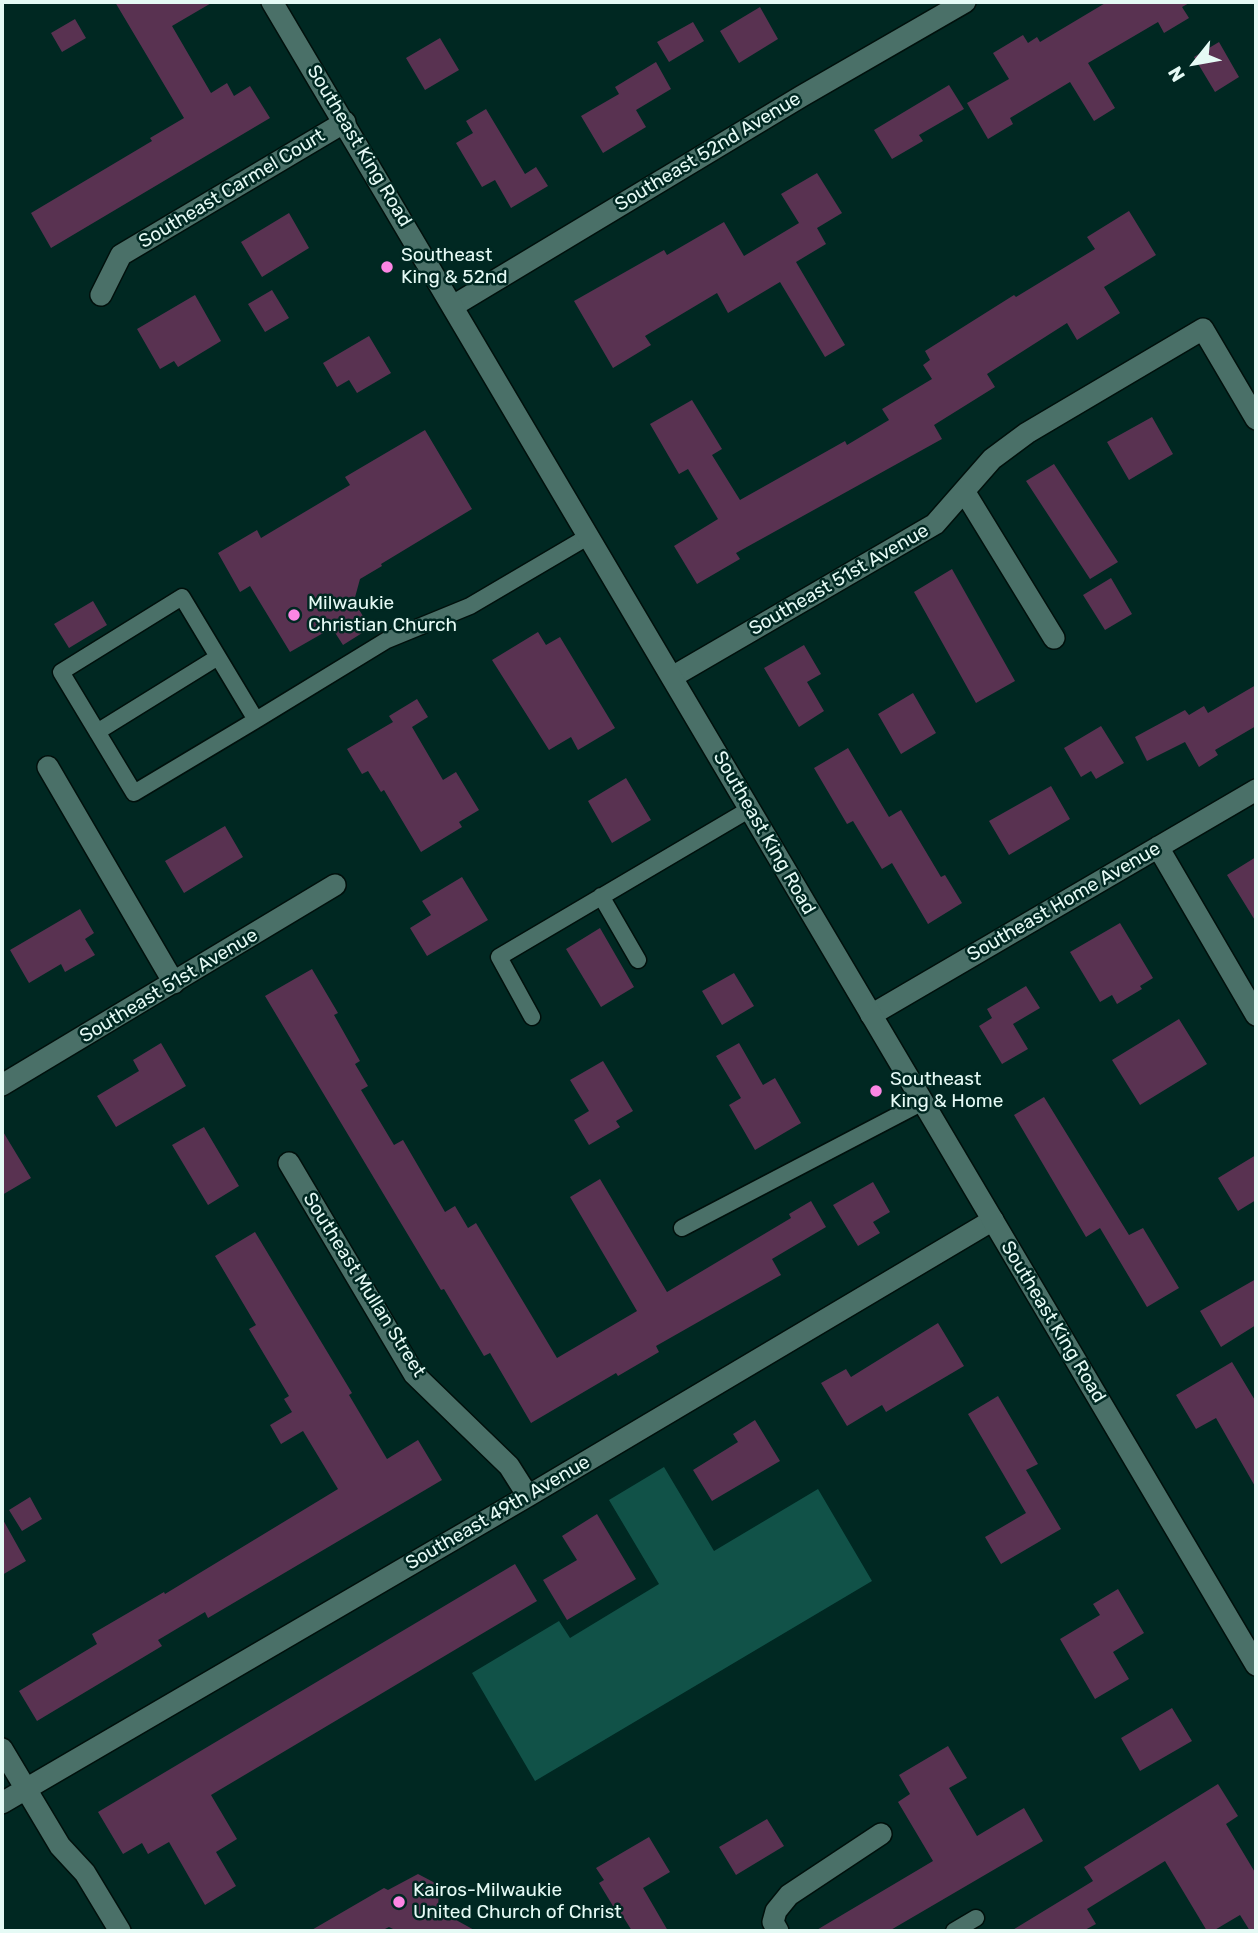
<!DOCTYPE html>
<style>
body{margin:0}
#map{position:relative;width:1258px;height:1933px;overflow:hidden;background:#002822;font-family:Rubik,sans-serif}
canvas{display:block}
.frame{position:absolute;inset:0;border:4px solid #e5faf5;pointer-events:none}
.north{position:absolute;left:1160px;top:28px;width:70px;height:70px;-webkit-text-stroke:5px #002822;paint-order:stroke;rotate:239deg;font-size:19px;font-weight:700;line-height:28px;text-align:center;color:#e5faf5}
.north::after{content:'';display:block;margin:auto;width:24px;height:32px;background:#e5faf5;clip-path:polygon(50% 0,100% 100%,50% 72%,0 100%)}
</style>
<div id="map">
<canvas width="1258" height="1933"></canvas>
<div class="frame"></div>
<div class="north">N</div>
</div>
<script>
const c = document.querySelector('canvas').getContext('2d');
c.lineJoin = 'round';
function fillPath(path, color) {
  c.fillStyle = color;
  c.fill(path, 'evenodd');
}
function poly(rows) {
  const path = new Path2D();
  for (const r of rows) {
    path.moveTo(r[0], r[1]);
    for (let i = 2; i < r.length; i += 2) path.lineTo(r[i], r[i + 1]);
  }
  return path;
}
function strokePath(path, color, width, dash) {
  c.strokeStyle = color;
  c.lineWidth = width;
  c.lineCap = dash ? 'butt' : 'round';
  c.setLineDash(dash || []);
  c.stroke(path);
}
function drawText(font, color, halo, rows, align = 'center') {
  c.font = font + ' Rubik,sans-serif';
  c.lineWidth = 5;
  c.setLineDash([]);
  c.textBaseline = 'middle';
  c.strokeStyle = halo;
  c.fillStyle = color;
  for (const [text, x, y, turn = 0] of rows) {
    c.save();
    c.translate(x, y);
    c.rotate((+turn || 0) * Math.PI / 180);
    c.textAlign = isNaN(turn) ? turn : align;
    if (halo) c.strokeText(text, 0, 0);
    c.fillText(text, 0, 0);
    c.restore();
  }
}
fillPath(poly([
 [664,1467,714,1551,818,1489,872,1581,535,1781,472,1673,559,1621,570,1638,659,1584,609,1500]
]), '#115248');
fillPath(poly([
 [115,2,213,2,172,26,211,93,227,83,234,96,250,86,270,118,51,248,31,213,152,141,150,138,184,118],
 [1107,2,1191,2,1182,7,1189,18,1164,33,1158,22,1088,63,1115,108,1094,121,1070,82,1010,118,1013,124,988,139,967,103,1009,79,993,53,1023,35,1028,43,1037,37,1040,42],
 [760,7,778,39,739,63,720,31],
 [75,19,86,38,62,52,51,33],
 [693,22,704,41,669,62,657,42],
 [440,38,459,70,425,90,406,58],
 [1219,42,1239,77,1215,92,1194,57],
 [656,62,671,89,636,110,646,127,603,153,581,116,619,94,615,87],
 [949,85,964,109,919,135,923,141,892,159,874,130],
 [486,109,525,174,536,167,548,186,511,208,495,180,482,187,456,143,473,133,466,121],
 [817,173,842,213,817,228,826,244,796,262,845,345,825,357,780,282,728,313,717,293,645,336,651,345,613,368,574,301,664,250,667,255,724,222,744,256,799,223,781,194],
 [1129,211,1156,255,1104,287,1120,313,1077,340,1067,323,987,374,995,387,934,425,942,439,736,553,740,559,697,584,674,546,718,519,688,469,679,474,650,424,692,400,722,449,712,455,740,500,845,441,847,445,889,420,882,409,932,379,923,365,930,360,925,351,1014,295,1016,297,1095,249,1087,237],
 [289,213,309,248,262,277,241,242],
 [272,290,289,318,265,332,248,304],
 [195,295,221,341,178,367,174,361,160,369,137,329],
 [369,336,391,373,357,393,349,380,337,387,323,363],
 [1152,417,1173,454,1129,480,1107,442],
 [425,430,472,509,381,564,382,566,360,579,354,601,370,628,343,645,332,628,290,652,250,586,240,592,218,553,257,530,261,538,350,485,345,477],
 [1054,464,1118,562,1090,579,1026,481],
 [952,569,1015,681,976,703,914,592],
 [1111,578,1132,614,1105,630,1083,595],
 [93,601,107,625,69,648,54,624],
 [538,632,546,645,560,637,615,728,578,750,571,737,549,750,492,660],
 [804,645,821,674,807,682,824,711,799,727,764,668],
 [1256,685,1256,726,1215,750,1218,755,1199,767,1185,742,1147,761,1135,737,1185,710,1189,715,1204,706,1208,713],
 [913,693,936,733,901,754,878,714],
 [417,699,428,717,412,727,443,780,456,772,479,810,459,822,462,827,421,852,384,790,381,792,368,771,362,774,347,749,393,722,389,716],
 [1101,726,1124,763,1096,779,1091,771,1081,777,1064,748],
 [848,748,889,817,901,810,941,877,945,875,962,903,928,924,892,863,882,869,853,821,847,824,814,768],
 [626,778,651,820,612,843,588,801],
 [1051,786,1070,819,1009,855,989,821],
 [225,826,243,857,184,893,165,861],
 [1256,857,1256,922,1227,875],
 [462,877,488,920,427,956,410,928,431,915,422,901],
 [80,909,94,933,85,939,95,955,65,972,61,964,29,983,10,950],
 [1120,923,1153,978,1140,986,1142,989,1117,1004,1112,995,1100,1002,1070,952],
 [600,928,634,987,601,1007,566,949],
 [312,969,338,1013,334,1015,360,1061,355,1064,368,1086,361,1090,394,1145,403,1140,445,1212,455,1206,468,1228,476,1223,557,1358,637,1311,570,1197,600,1179,667,1292,791,1218,789,1214,811,1201,826,1227,772,1259,781,1275,656,1346,659,1352,618,1376,616,1373,531,1423,490,1353,484,1356,444,1289,441,1290,265,996],
 [734,973,754,1006,722,1025,702,991],
 [1026,986,1040,1008,1013,1024,1028,1049,1002,1064,979,1026,992,1018,987,1009],
 [1179,1019,1207,1064,1140,1105,1112,1060],
 [161,1043,186,1086,116,1127,97,1096,139,1071,133,1060],
 [739,1043,763,1085,775,1078,801,1123,755,1150,729,1105,741,1098,716,1056],
 [603,1061,633,1111,616,1121,620,1127,589,1145,574,1120,589,1111,570,1080],
 [1044,1097,1129,1235,1143,1228,1179,1288,1147,1307,1100,1228,1086,1237,1014,1115],
 [204,1127,239,1186,208,1205,172,1145],
 [2,1130,31,1178,2,1195],
 [1256,1155,1256,1200,1238,1211,1218,1178],
 [873,1182,890,1212,873,1222,880,1233,858,1246,833,1205],
 [255,1232,352,1393,349,1395,387,1459,418,1440,442,1480,208,1618,205,1612,158,1640,162,1646,37,1721,19,1691,97,1644,92,1634,164,1592,165,1594,338,1489,303,1431,281,1444,270,1425,292,1412,284,1399,289,1396,249,1329,256,1325,215,1256],
 [1256,1279,1256,1325,1221,1347,1200,1311],
 [938,1323,964,1366,886,1412,882,1405,847,1426,821,1383,846,1369,851,1377],
 [1232,1362,1256,1402,1256,1488,1216,1418,1196,1429,1176,1395],
 [998,1396,1038,1464,1026,1470,1061,1529,1001,1564,985,1537,1026,1513,968,1414],
 [755,1420,780,1461,712,1501,693,1470,738,1442,733,1434],
 [30,1497,42,1519,22,1531,9,1510],
 [597,1514,636,1579,567,1620,543,1580,577,1560,562,1536],
 [2,1518,26,1561,2,1575],
 [515,1564,537,1601,211,1795,237,1839,216,1852,236,1886,205,1905,169,1842,148,1854,142,1843,123,1854,98,1812],
 [1118,1589,1144,1633,1113,1652,1129,1679,1095,1699,1060,1639,1100,1615,1093,1604],
 [1172,1708,1192,1741,1140,1771,1121,1738],
 [948,1746,967,1778,949,1788,977,1836,1024,1808,1043,1841,889,1931,815,1931,933,1861,898,1802,910,1794,899,1775],
 [1218,1784,1238,1816,1226,1824,1256,1874,1256,1931,1250,1931,1240,1915,1213,1931,1207,1931,1165,1861,1087,1909,1096,1924,1083,1931,1011,1931,1093,1881,1084,1867],
 [767,1819,784,1846,736,1875,719,1847],
 [649,1837,670,1872,643,1888,668,1931,632,1931,619,1910,616,1911,599,1883,604,1880,596,1868],
 [418,1874,439,1885,438,1910,476,1931,397,1931,389,1927,381,1931,310,1931,384,1888,388,1890]
]), '#593251');
const lane = poly([
 [256,720,182,597,61,672,134,793,256,720,387,640,470,606,589,536],
 [97,732,218,657],
 [601,896,638,960],
 [532,1017,499,957,750,809],
 [682,1228,923,1102],
 [954,1931,976,1918]
]);
const street = poly([
 [101,295,121,255,345,122],
 [453,306,802,96,965,2],
 [964,491,1054,638],
 [672,677,935,524,992,459,1027,433,1203,329,1256,419],
 [48,767,174,983],
 [1158,847,1256,1015],
 [871,1015,1256,790],
 [2,1085,335,885],
 [289,1163,414,1374,509,1466,528,1496],
 [2,1749,60,1846,85,1873,120,1931],
 [2,1803,528,1496,993,1220],
 [778,1931,773,1922,776,1911,789,1895,881,1834]
]);
const secondary = poly([
 [272,2,1256,1665]
]);
strokePath(lane, '#00100c', 19);
strokePath(street, '#00100c', 24);
strokePath(secondary, '#00100c', 24);
strokePath(lane, '#4a7068', 16);
strokePath(street, '#4a7068', 21);
strokePath(secondary, '#4a7068', 21);
for (const [x, y, r, color] of [
 [387,267,7,"#fc86e4"],
 [294,615,7,"#fc86e4"],
 [876,1091,7,"#fc86e4"],
 [399,1902,7,"#fc86e4"]
]) {
  const dot = new Path2D();
  dot.arc(x, y, r, 0, 2 * Math.PI);
  c.fillStyle = color;
  c.fill(dot);
  strokePath(dot, '#002822', 2.5);
}
drawText('19px', '#e5faf5', '#002822', [
 ["Southeast King Road",359,146,59],
 ["Southeast 52nd Avenue",708,152,-31],
 ["Southeast Carmel Court",232,189,-31],
 ["Southeast 51st Avenue",839,580,-30],
 ["Southeast King Road",764,833,60],
 ["Southeast Home Avenue",1064,902,-30],
 ["Southeast 51st Avenue",169,986,-31],
 ["Southeast Mullan Street",364,1285,58],
 ["Southeast King Road",1053,1322,59],
 ["Southeast 49th Avenue",498,1513,-30]
]);
drawText('19px', '#e5faf5', '#002822', [
 ["Southeast",401,256],
 ["King & 52nd",401,278],
 ["Milwaukie",308,604],
 ["Christian Church",308,626],
 ["Southeast",890,1080],
 ["King & Home",890,1102],
 ["Kairos-Milwaukie",413,1891],
 ["United Church of Christ",413,1913]
], 'left');
</script>
